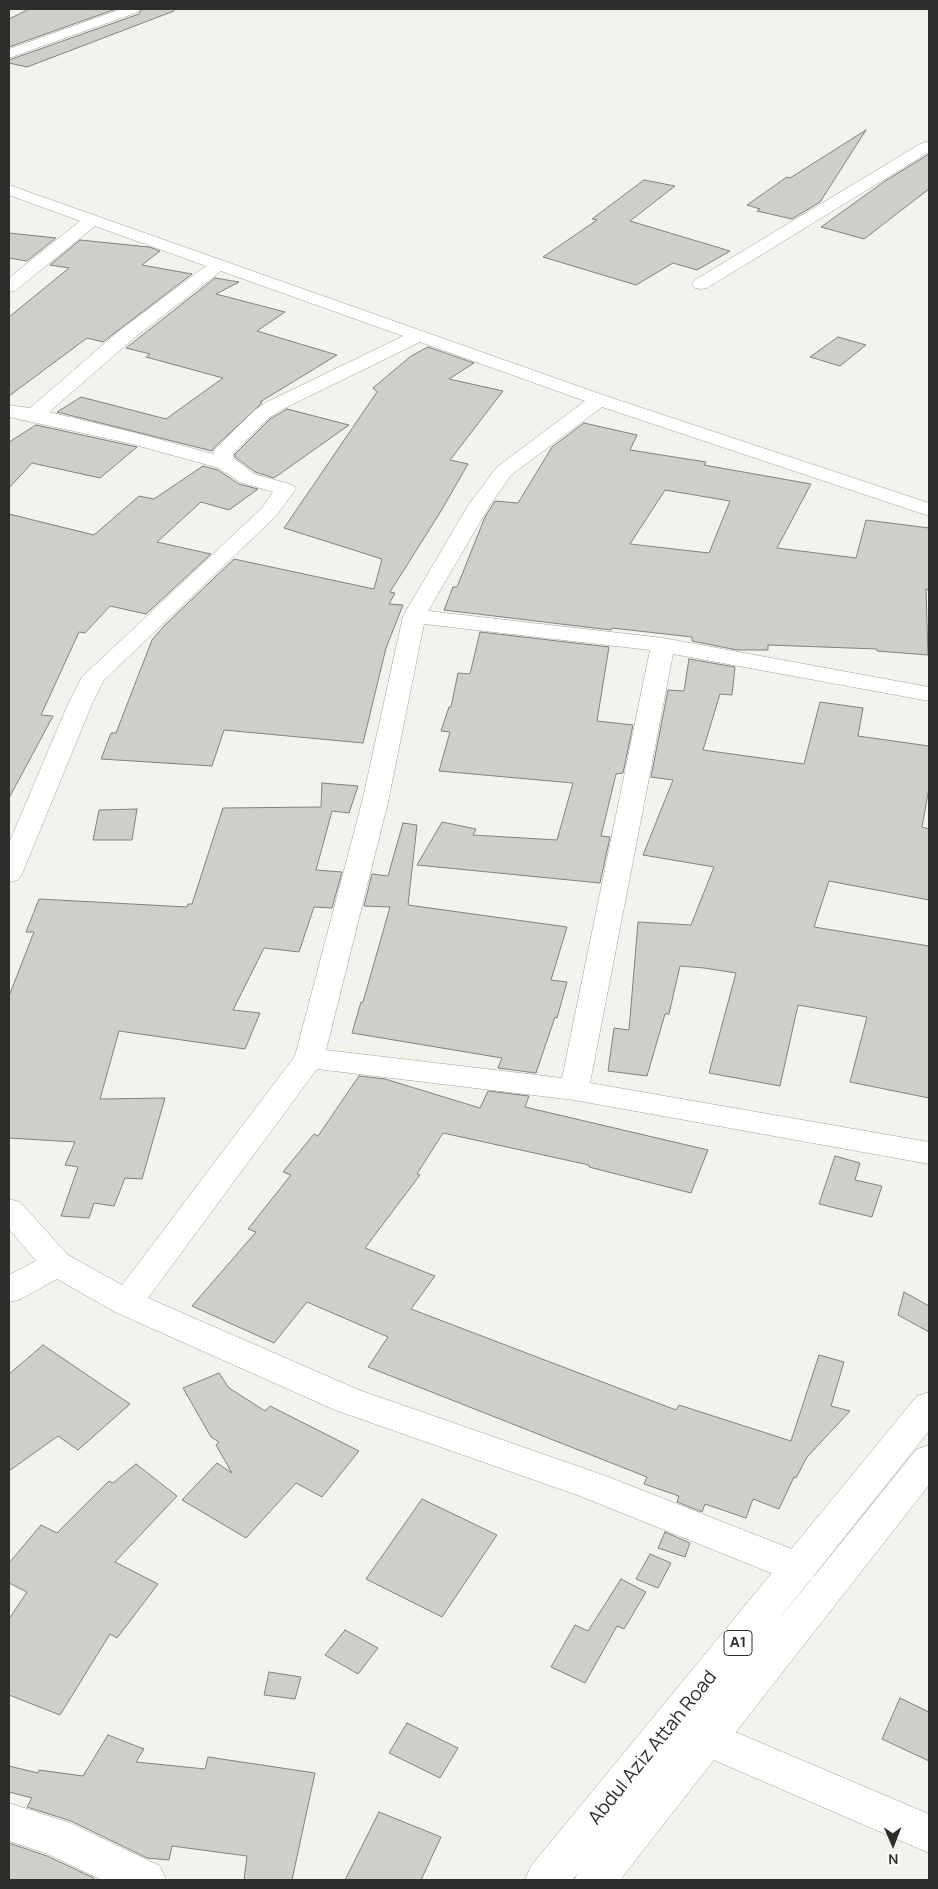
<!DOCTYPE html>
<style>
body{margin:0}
#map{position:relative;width:938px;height:1889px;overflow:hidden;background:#f0f4ed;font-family:Manrope,sans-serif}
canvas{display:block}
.frame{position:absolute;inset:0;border:10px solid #2d2e2c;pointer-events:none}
.north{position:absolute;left:868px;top:1819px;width:50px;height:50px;-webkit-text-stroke:4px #fff;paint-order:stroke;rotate:179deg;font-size:14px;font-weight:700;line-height:20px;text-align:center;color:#2d2e2c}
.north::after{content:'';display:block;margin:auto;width:18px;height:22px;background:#2d2e2c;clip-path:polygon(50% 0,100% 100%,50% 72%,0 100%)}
</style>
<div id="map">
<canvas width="938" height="1889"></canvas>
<div class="frame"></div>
<div class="north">N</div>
</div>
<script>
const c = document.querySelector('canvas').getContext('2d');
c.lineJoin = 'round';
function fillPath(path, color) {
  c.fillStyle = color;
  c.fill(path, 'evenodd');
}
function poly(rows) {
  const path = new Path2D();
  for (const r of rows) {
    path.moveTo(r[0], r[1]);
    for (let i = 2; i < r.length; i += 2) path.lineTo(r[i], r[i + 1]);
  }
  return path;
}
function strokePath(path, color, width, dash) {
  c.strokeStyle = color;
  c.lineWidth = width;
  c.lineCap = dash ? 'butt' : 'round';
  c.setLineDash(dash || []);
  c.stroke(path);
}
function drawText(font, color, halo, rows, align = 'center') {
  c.font = font + ' Manrope,sans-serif';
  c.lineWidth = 4.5;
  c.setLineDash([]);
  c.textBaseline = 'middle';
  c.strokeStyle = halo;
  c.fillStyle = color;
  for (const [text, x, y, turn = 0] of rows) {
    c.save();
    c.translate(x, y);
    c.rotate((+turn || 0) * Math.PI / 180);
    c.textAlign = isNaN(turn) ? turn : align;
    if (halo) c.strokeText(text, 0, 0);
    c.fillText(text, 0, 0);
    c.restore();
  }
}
const building = poly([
 [29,9,116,9,9,47,9,19,29,9],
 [142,9,174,9,174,11,27,67,9,63,9,60,139,14,142,9],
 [866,130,820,202,792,219,757,211,760,209,747,205,787,177,790,178,866,130],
 [929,154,929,189,864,239,821,227,885,181,929,154],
 [644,180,675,186,630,221,730,251,697,270,673,263,636,285,543,257,597,220,592,219,644,180],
 [9,233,56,238,27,261,9,258,9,233],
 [80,240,149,247,160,251,142,265,192,274,103,342,87,338,9,396,9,317,69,268,50,265,80,240],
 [215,278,239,282,216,294,285,312,257,331,337,355,260,402,262,403,215,447,212,451,57,412,81,397,166,419,223,378,146,357,150,354,126,348,215,278],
 [838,337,866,345,840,366,810,357,838,337],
 [428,347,474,363,449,379,503,391,450,460,468,464,441,511,390,592,395,593,389,604,403,605,386,648,363,743,224,730,212,766,101,759,111,733,116,733,152,640,165,625,234,559,374,589,382,559,284,528,377,392,373,388,411,356,428,347],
 [287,409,349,425,274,478,255,472,235,457,235,454,270,419,287,409],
 [584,423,637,435,630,450,706,462,704,465,811,484,777,548,856,558,866,520,929,528,929,590,926,589,928,655,877,651,877,649,768,645,768,650,737,650,692,641,692,637,612,628,611,630,444,610,453,587,457,587,485,517,495,501,518,503,552,447,584,423],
 [665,490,730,501,709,553,630,544,665,490],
 [36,425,128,445,137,447,100,478,32,463,9,488,9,442,36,425],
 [203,466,218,470,239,484,258,489,229,510,201,502,157,542,211,554,146,614,110,606,85,633,79,632,41,715,53,716,9,798,9,514,94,535,139,496,154,499,203,466],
 [480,632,609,647,597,721,633,725,623,773,616,774,601,836,610,837,600,883,417,865,442,822,476,829,473,835,557,840,573,783,439,771,450,732,441,731,449,707,451,707,458,673,470,674,480,632],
 [689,659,735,667,732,695,720,694,703,750,804,764,820,702,863,708,858,736,929,746,929,788,922,827,929,829,929,900,829,881,814,927,929,946,929,1098,850,1082,867,1017,798,1005,780,1086,709,1073,736,973,704,968,680,966,669,1014,665,1014,647,1076,608,1071,614,1028,629,1030,638,922,691,925,714,867,643,855,673,780,651,777,668,690,684,691,689,659],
 [322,783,358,786,349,813,332,811,316,870,342,872,332,908,314,907,299,952,264,948,233,1010,260,1013,245,1049,119,1031,100,1099,165,1098,142,1179,125,1178,114,1206,94,1203,89,1218,61,1216,78,1167,65,1165,75,1142,9,1138,9,996,34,932,26,932,39,899,187,907,188,904,192,904,223,808,321,807,322,783],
 [137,809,132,840,93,840,99,810,137,809],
 [403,823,417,825,408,905,567,927,551,980,567,982,557,1018,555,1017,536,1073,498,1068,502,1058,352,1033,361,1002,363,1002,390,907,364,906,372,874,388,876,403,823],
 [359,1076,385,1079,480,1108,488,1091,529,1096,525,1107,708,1150,691,1193,589,1167,589,1165,443,1133,417,1174,420,1175,365,1248,435,1276,411,1309,676,1410,679,1405,791,1441,819,1355,844,1362,831,1406,850,1411,807,1457,796,1478,794,1477,779,1509,753,1499,746,1518,705,1504,702,1512,677,1502,679,1496,644,1484,647,1477,368,1367,388,1337,307,1302,274,1343,192,1306,256,1232,248,1229,291,1175,283,1172,314,1134,318,1136,359,1076],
 [835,1156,860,1163,855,1180,882,1186,872,1217,819,1204,835,1156],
 [904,1292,929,1306,929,1332,898,1315,904,1292],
 [43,1345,130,1404,78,1450,58,1436,9,1471,9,1374,43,1345],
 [219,1373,229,1388,265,1411,270,1406,359,1451,322,1497,296,1483,246,1538,182,1500,217,1463,232,1473,216,1445,219,1442,211,1437,183,1388,219,1373],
 [136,1464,177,1496,115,1562,158,1584,117,1638,110,1634,60,1715,9,1695,9,1619,27,1592,9,1583,9,1563,41,1525,57,1533,109,1481,113,1483,136,1464],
 [422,1499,497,1535,442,1617,366,1579,422,1499],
 [665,1532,690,1543,685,1557,658,1548,665,1532],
 [650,1554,671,1563,658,1588,636,1579,650,1554],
 [621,1579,646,1592,624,1629,617,1626,585,1683,551,1667,575,1625,588,1631,621,1579],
 [345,1630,378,1648,358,1674,325,1655,345,1630],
 [269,1672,301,1677,295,1699,264,1695,269,1672],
 [900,1698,929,1712,929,1761,882,1739,900,1698],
 [407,1723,458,1748,440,1778,389,1753,407,1723],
 [108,1735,144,1749,136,1762,205,1769,208,1757,315,1773,292,1880,244,1880,247,1856,172,1846,169,1860,147,1858,71,1821,27,1807,32,1798,9,1792,9,1766,38,1773,39,1770,83,1776,108,1735],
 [379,1812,441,1837,421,1880,345,1880,379,1812],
 [9,1843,47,1856,94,1878,92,1880,9,1880,9,1843]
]);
fillPath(building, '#cdd0c9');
strokePath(building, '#7f827c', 1);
const minor = poly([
 [121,9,140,9,138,12,9,58,9,49,121,9],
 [926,142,929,143,929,152,707,288,701,289,695,288,692,284,695,280,920,144,926,142],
 [9,185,606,396,929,503,929,516,602,407,511,475,490,505,428,611,663,638,929,687,929,701,673,654,590,1083,929,1142,929,1164,574,1100,317,1069,148,1298,359,1390,606,1476,812,1557,817,1568,812,1579,799,1584,786,1579,580,1496,335,1410,115,1312,57,1279,21,1299,9,1302,9,1275,36,1261,9,1229,9,1199,20,1202,68,1255,122,1285,295,1056,362,802,403,616,469,504,497,467,585,401,420,342,279,411,269,418,233,453,233,458,254,474,293,485,296,489,276,516,104,680,92,704,22,874,18,880,9,882,9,843,68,704,82,677,262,508,273,492,240,482,219,468,128,443,9,417,9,405,30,408,120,330,206,266,95,226,15,291,9,292,9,278,80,221,9,195,9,185],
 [221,271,403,336,265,403,255,410,216,448,213,454,140,434,49,412,134,338,221,271],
 [424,624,650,650,562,1078,326,1050,388,802,424,624],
 [707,1720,929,1814,929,1853,693,1751,687,1738,693,1725,707,1720],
 [9,1803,70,1823,160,1866,166,1880,102,1880,48,1854,9,1841,9,1803]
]);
const highway = poly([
 [929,1392,929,1431,772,1628,917,1449,929,1445,929,1485,620,1880,574,1880,578,1873,572,1880,525,1880,531,1866,917,1396,929,1392]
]);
strokePath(minor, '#9ca099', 1);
strokePath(highway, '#9ca099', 1);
fillPath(minor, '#fff');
fillPath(highway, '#fff');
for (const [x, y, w] of [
 [738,1643,28]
]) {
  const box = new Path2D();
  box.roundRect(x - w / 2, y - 12.5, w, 25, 4);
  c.fillStyle = '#fff';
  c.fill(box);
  strokePath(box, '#2d2e2c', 1);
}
drawText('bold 15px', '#2d2e2c', null, [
 ["A1",738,1643]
]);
drawText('19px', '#2d2e2c', '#fff', [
 ["Abdul Aziz Attah Road",653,1748,-51]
]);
</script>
